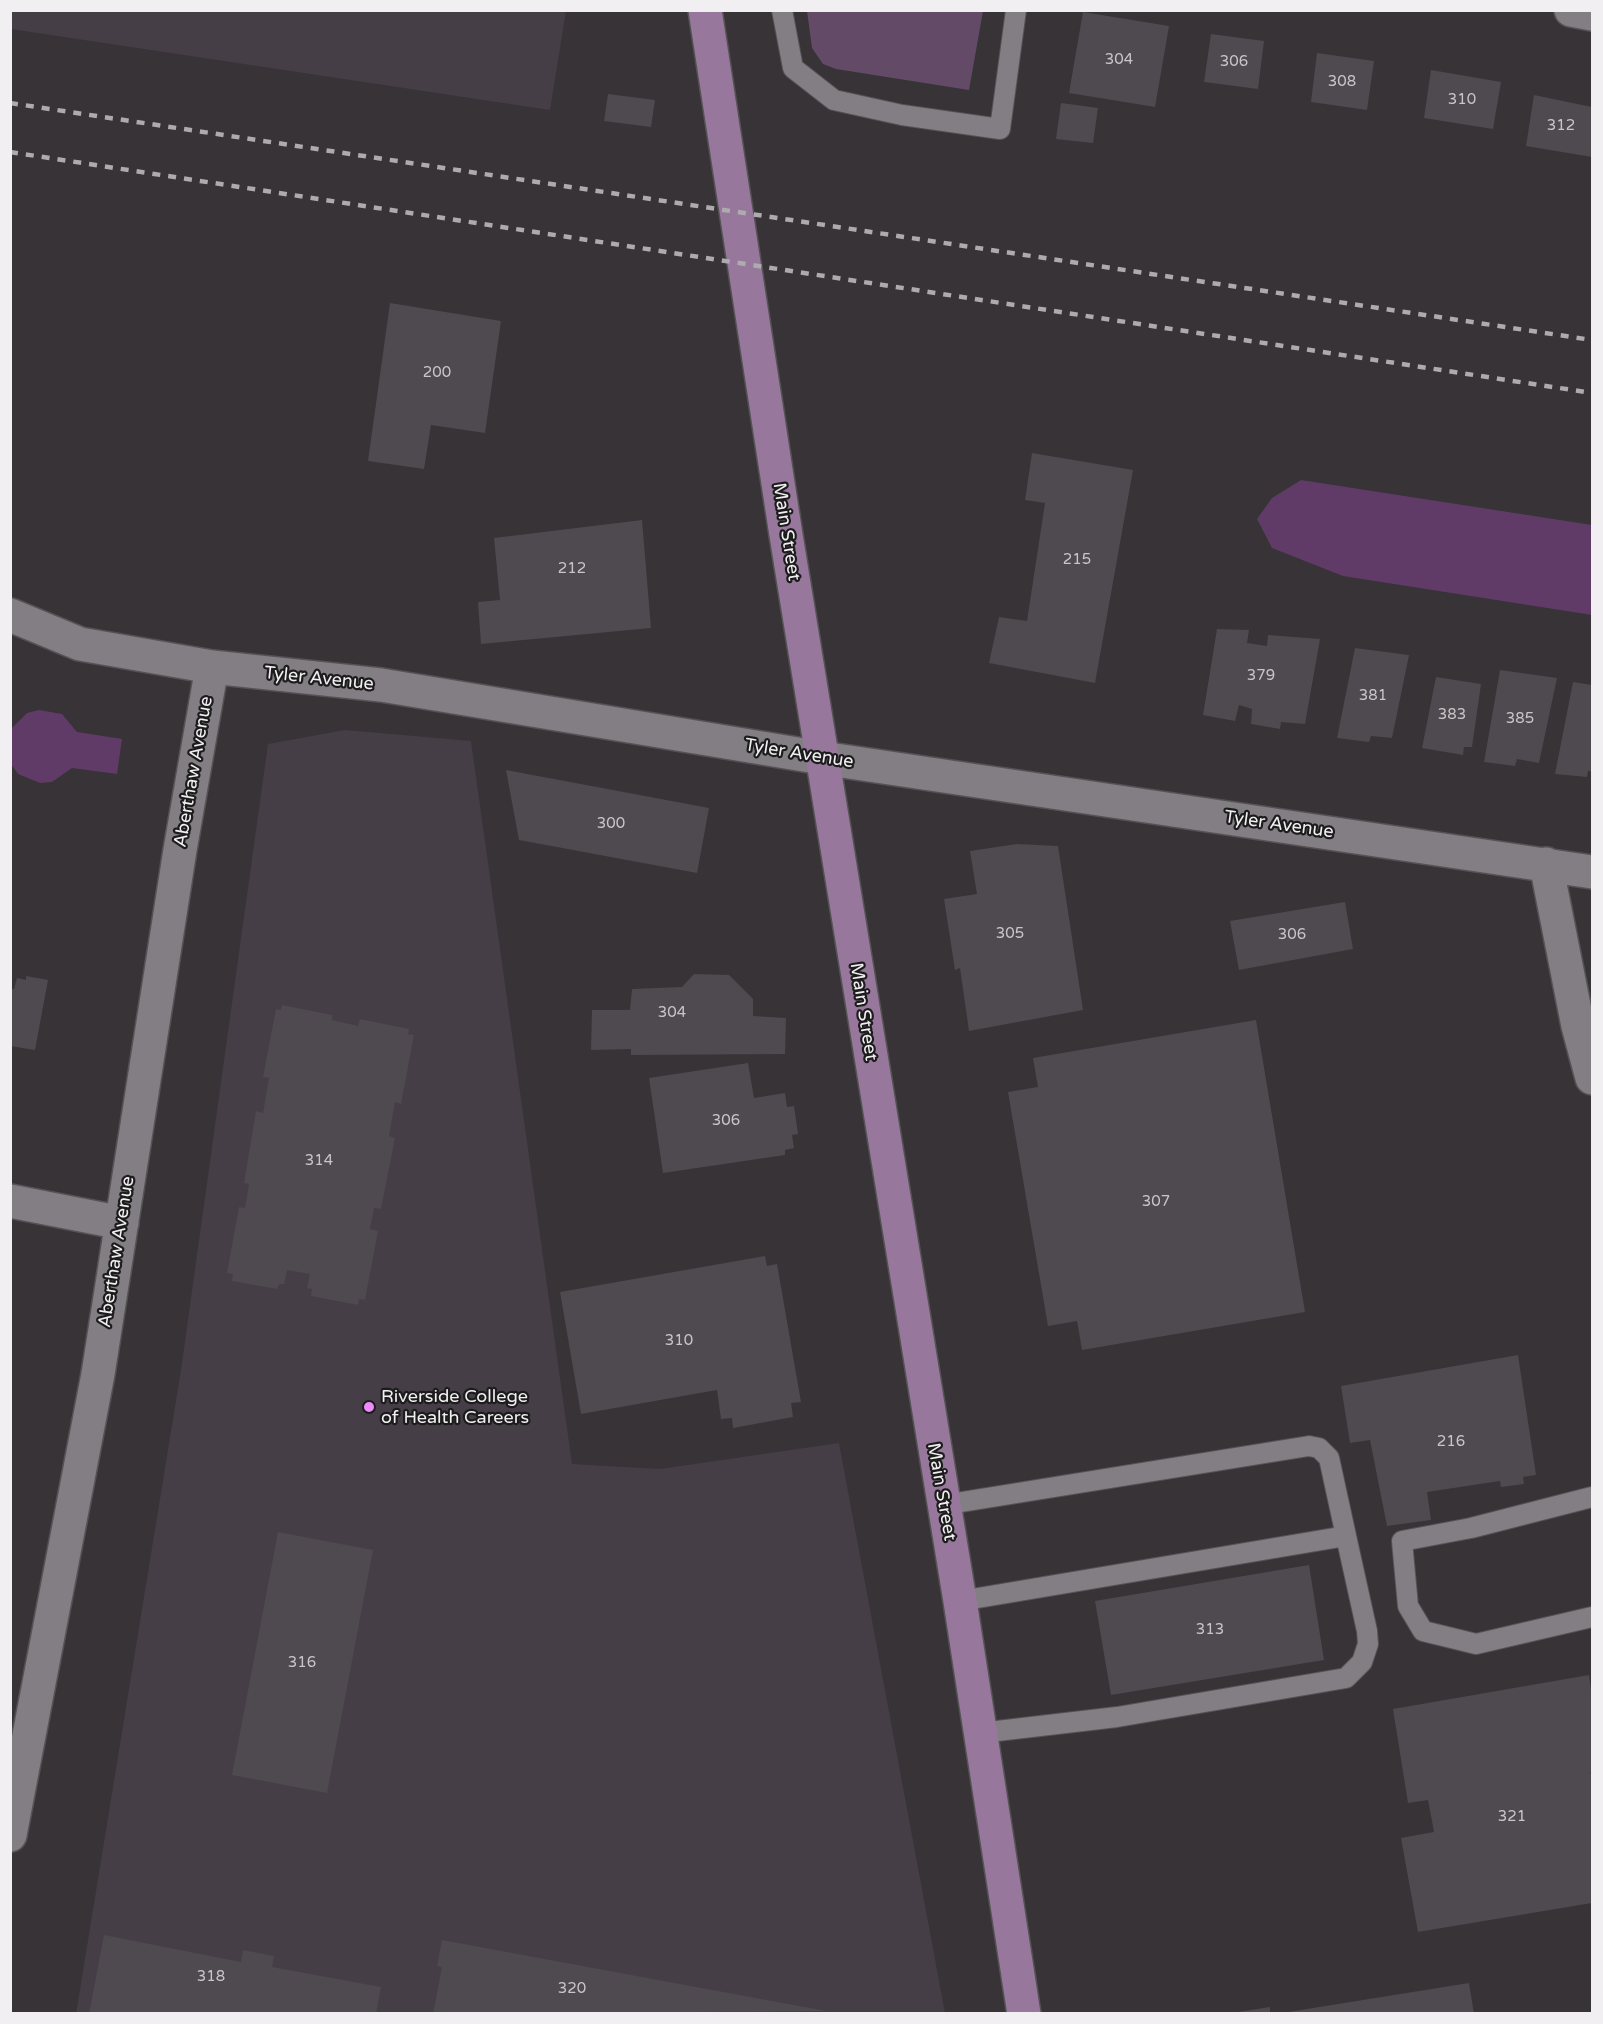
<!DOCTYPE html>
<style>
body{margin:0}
#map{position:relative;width:1603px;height:2024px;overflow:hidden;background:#373337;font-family:"Varela Round",sans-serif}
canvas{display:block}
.frame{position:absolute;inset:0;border:12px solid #f1eff1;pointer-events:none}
</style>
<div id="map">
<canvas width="1603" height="2024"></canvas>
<div class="frame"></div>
</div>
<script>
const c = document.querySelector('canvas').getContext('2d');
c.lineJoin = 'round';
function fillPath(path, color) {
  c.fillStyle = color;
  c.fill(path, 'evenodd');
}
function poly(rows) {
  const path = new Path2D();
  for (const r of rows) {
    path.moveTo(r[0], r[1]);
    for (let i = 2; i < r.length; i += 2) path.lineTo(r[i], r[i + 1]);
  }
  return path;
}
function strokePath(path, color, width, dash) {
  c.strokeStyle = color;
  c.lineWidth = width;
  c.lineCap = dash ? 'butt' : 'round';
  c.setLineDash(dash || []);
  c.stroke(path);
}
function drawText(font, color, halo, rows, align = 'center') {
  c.font = font + ' "Varela Round",sans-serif';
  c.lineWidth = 4.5;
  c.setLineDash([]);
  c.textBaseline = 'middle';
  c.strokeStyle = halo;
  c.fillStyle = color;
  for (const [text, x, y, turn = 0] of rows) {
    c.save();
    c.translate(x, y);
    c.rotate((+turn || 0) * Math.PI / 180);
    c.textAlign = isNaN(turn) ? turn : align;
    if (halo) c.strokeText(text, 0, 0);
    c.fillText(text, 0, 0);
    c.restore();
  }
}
fillPath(poly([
 [10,11,11,10,566,11,550,110,11,29],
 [345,730,471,741,572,1464,660,1469,839,1443,945,2013,76,2014,181,1370,268,744]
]), '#453e46');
fillPath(poly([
 [807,11,983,11,969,90,836,69,823,64,812,48]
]), '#634b67');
fillPath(poly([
 [1301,480,1592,525,1592,615,1343,576,1272,548,1257,519,1272,498],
 [39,710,62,714,77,732,122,739,117,774,72,768,52,782,40,783,18,774,11,764,11,729,27,713]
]), '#613b68');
fillPath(poly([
 [1083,12,1169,26,1155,107,1069,93],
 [1211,34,1264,41,1258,89,1204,82],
 [1317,53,1374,61,1367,110,1311,102],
 [1431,70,1501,82,1493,129,1424,118],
 [608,94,655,100,651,127,604,121],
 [1534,95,1592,107,1592,157,1526,146],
 [1061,103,1098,108,1093,143,1056,139],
 [390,303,501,321,485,433,431,425,424,469,368,461],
 [1032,453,1133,470,1095,683,989,663,999,617,1027,621,1045,503,1025,500],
 [642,520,651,628,481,644,478,602,500,600,494,538],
 [1217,629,1249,630,1247,643,1267,646,1268,635,1320,639,1305,724,1281,722,1280,729,1251,724,1252,709,1239,705,1235,721,1203,715],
 [1355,648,1409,655,1392,738,1371,736,1369,742,1337,738],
 [1500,670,1557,678,1539,763,1517,759,1515,766,1484,762],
 [1436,677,1481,684,1472,747,1464,747,1463,755,1422,748],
 [1573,682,1592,685,1592,771,1588,771,1587,777,1555,774],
 [506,770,709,808,697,873,519,840],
 [1017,844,1058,846,1083,1010,969,1031,960,968,955,970,944,899,977,894,970,851],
 [1345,902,1353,949,1239,970,1230,921],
 [694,974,729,975,753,999,753,1016,786,1018,785,1054,631,1055,631,1049,591,1050,592,1010,630,1010,632,989,682,987],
 [26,976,48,980,35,1050,10,1046,10,989,14,989,17,978,26,980],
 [282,1005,332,1015,332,1020,358,1026,360,1019,409,1029,408,1034,414,1035,401,1104,395,1102,389,1136,395,1138,381,1209,374,1208,370,1229,378,1231,365,1300,359,1299,358,1305,311,1296,312,1289,307,1288,310,1274,287,1270,284,1284,279,1284,277,1289,232,1281,233,1274,227,1273,239,1207,245,1208,249,1184,244,1183,256,1111,263,1113,269,1078,263,1077,276,1009,281,1010],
 [1256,1020,1305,1312,1082,1350,1077,1321,1048,1326,1008,1092,1038,1087,1033,1058],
 [748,1063,754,1098,785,1093,787,1107,794,1106,798,1134,792,1135,794,1148,785,1150,785,1155,663,1173,649,1078],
 [765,1256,767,1266,777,1264,801,1402,791,1403,793,1417,733,1428,732,1418,721,1419,717,1390,581,1414,560,1292],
 [1518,1355,1536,1475,1523,1477,1524,1484,1501,1487,1500,1481,1427,1492,1431,1520,1387,1526,1370,1440,1350,1443,1341,1386],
 [278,1532,373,1550,327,1793,232,1775],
 [1309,1565,1324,1660,1111,1695,1095,1601],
 [1589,1675,1592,1697,1592,1772,1590,1772,1592,1776,1592,1903,1418,1932,1401,1838,1434,1832,1428,1800,1408,1803,1393,1709],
 [104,1935,241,1962,243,1950,274,1956,272,1967,381,1987,376,2014,89,2014],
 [442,1940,826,2011,433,2014,442,1967,437,1966],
 [1469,1983,1474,2014,1288,2014,1288,2012],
 [1270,2007,1270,2014,1238,2014,1238,2012]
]), '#4e4a4f');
const service = poly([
 [782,10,793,68,834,100,902,115,1000,129,1016,10],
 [1592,1497,1471,1528,1402,1541,1408,1606,1423,1631,1476,1644,1592,1617],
 [943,1505,1309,1446,1319,1448,1329,1458,1346,1536,960,1601],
 [980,1733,1117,1717,1346,1678,1362,1662,1368,1644,1367,1631,1346,1536]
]);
const minor = poly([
 [1571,10,1592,14],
 [10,615,80,644,212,667,381,685,822,758,1592,872],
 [1546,864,1578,1026,1592,1078],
 [10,1201,122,1223],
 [10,1835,98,1374,180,850,212,667]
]);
const secondary = poly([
 [705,10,786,535,960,1601,1024,2014]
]);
strokePath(service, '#555255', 22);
strokePath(minor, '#555255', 36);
strokePath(secondary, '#555255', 36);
strokePath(service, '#827e83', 20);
strokePath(minor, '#827e83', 33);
strokePath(secondary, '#97789c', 33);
strokePath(poly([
 [10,103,1592,340],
 [10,152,1592,393]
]), '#adabad', 4.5, [8, 8]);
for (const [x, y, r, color] of [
 [369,1407,6,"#ec8cfb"]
]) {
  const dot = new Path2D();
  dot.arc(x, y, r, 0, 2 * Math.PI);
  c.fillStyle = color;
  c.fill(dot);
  strokePath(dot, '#1d1c1d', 2);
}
drawText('15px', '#c8c6c8', null, [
 ["304",1119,60],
 ["306",1234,62],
 ["308",1342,82],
 ["310",1462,100],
 ["312",1561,126],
 ["200",437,373],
 ["215",1077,560],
 ["212",572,569],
 ["379",1261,676],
 ["381",1373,696],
 ["383",1452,715],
 ["385",1520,719],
 ["300",611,824],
 ["305",1010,934],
 ["306",1292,935],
 ["304",672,1013],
 ["306",726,1121],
 ["314",319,1161],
 ["307",1156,1202],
 ["310",679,1341],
 ["216",1451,1442],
 ["313",1210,1630],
 ["316",302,1663],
 ["321",1512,1817],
 ["318",211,1977],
 ["320",572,1989]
]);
drawText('18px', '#f1eff1', '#1d1c1d', [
 ["Main Street",786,532,81],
 ["Tyler Avenue",319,679,6],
 ["Tyler Avenue",799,754,9],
 ["Aberthaw Avenue",194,772,-80],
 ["Tyler Avenue",1279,825,8],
 ["Main Street",863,1012,81],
 ["Aberthaw Avenue",117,1252,-81],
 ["Main Street",941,1492,80]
]);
drawText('18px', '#f1eff1', '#1d1c1d', [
 ["Riverside College",381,1397],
 ["of Health Careers",381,1418]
], 'left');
</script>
